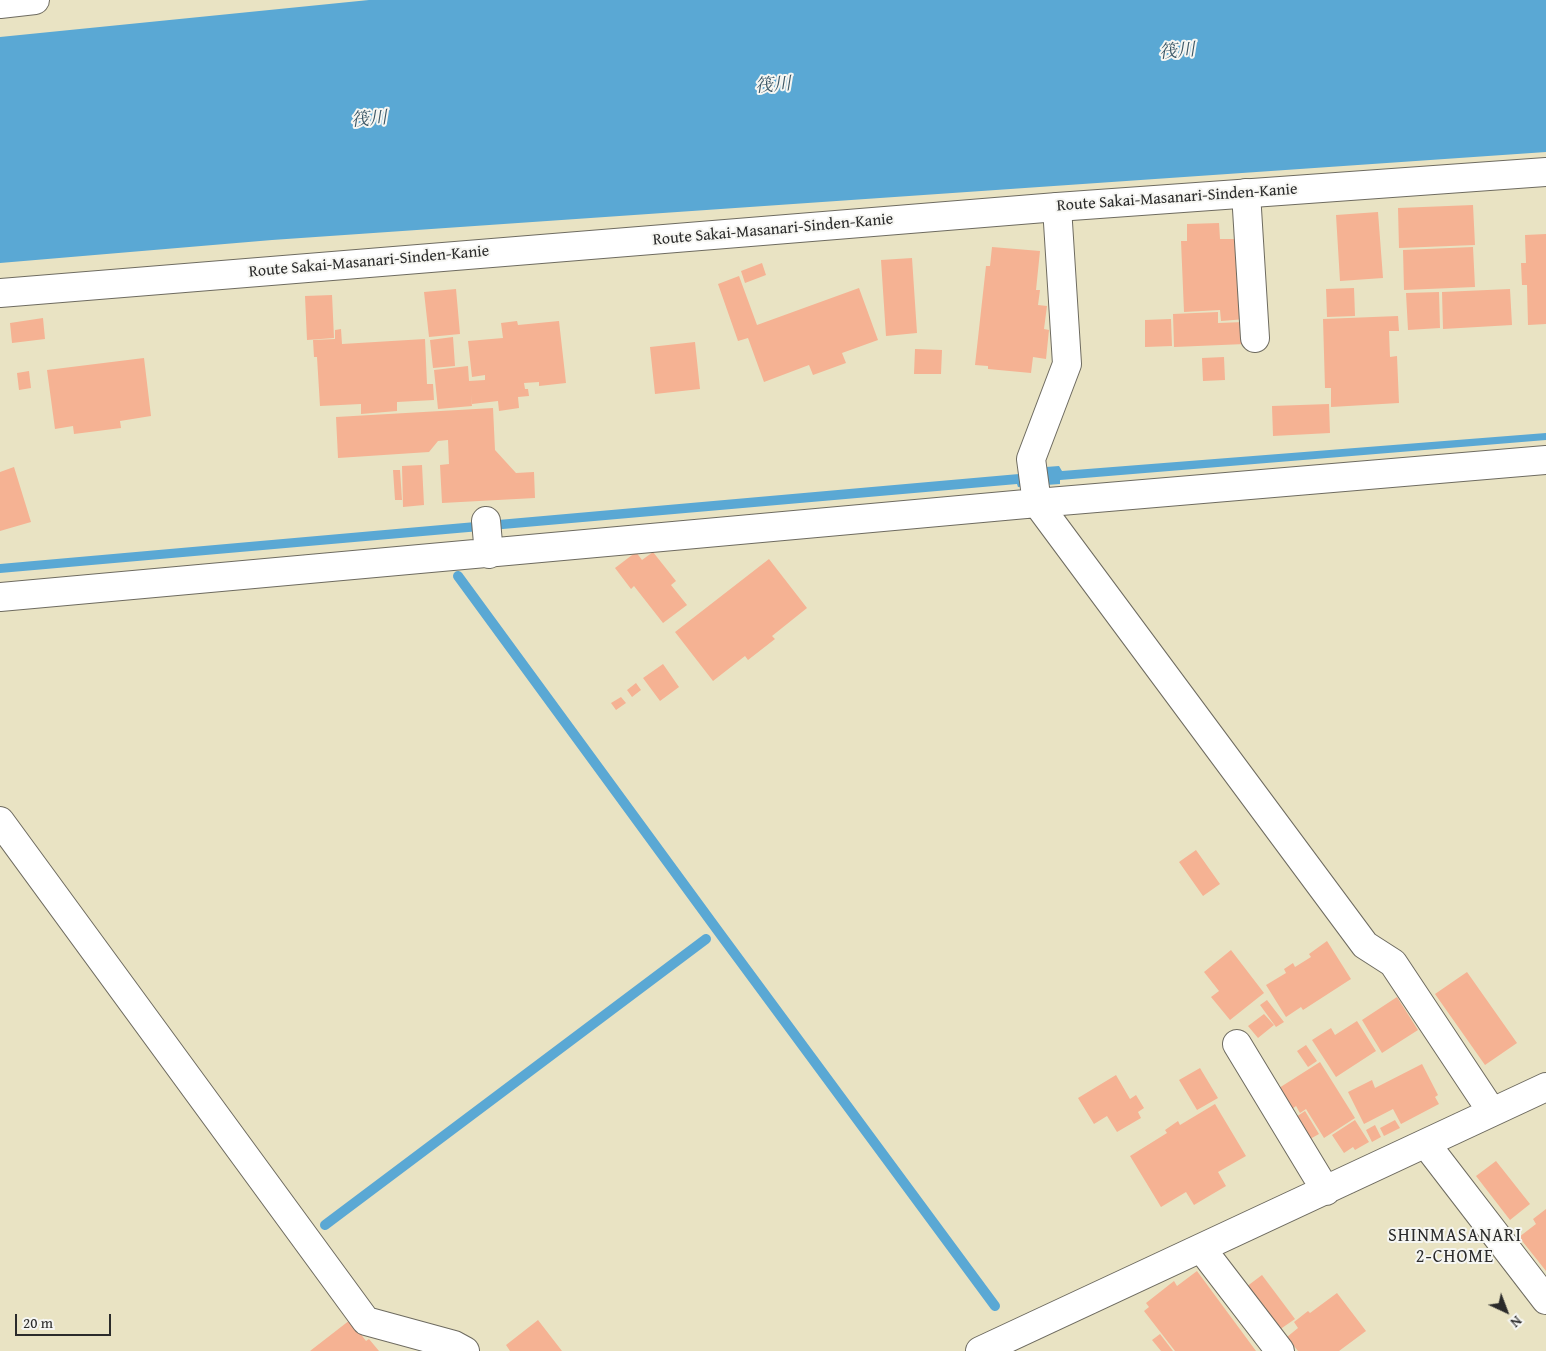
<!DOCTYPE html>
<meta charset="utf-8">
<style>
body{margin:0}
#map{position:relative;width:1546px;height:1351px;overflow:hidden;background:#e9e3c3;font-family:"Gentium Book Plus",serif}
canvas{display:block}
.north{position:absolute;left:1481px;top:1286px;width:50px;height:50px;-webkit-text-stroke:4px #f6f6f2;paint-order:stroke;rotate:137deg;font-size:14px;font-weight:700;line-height:20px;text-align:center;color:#2b2b2b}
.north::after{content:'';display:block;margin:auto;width:18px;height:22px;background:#2b2b2b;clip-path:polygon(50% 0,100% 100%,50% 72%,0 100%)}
.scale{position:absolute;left:15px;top:1314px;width:96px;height:22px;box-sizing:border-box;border:2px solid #2b2b2b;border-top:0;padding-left:6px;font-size:15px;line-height:18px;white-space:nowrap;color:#2b2b2b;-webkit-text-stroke:4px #f6f6f2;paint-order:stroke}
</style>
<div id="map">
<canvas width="1546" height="1351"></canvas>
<div class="north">N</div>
<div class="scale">20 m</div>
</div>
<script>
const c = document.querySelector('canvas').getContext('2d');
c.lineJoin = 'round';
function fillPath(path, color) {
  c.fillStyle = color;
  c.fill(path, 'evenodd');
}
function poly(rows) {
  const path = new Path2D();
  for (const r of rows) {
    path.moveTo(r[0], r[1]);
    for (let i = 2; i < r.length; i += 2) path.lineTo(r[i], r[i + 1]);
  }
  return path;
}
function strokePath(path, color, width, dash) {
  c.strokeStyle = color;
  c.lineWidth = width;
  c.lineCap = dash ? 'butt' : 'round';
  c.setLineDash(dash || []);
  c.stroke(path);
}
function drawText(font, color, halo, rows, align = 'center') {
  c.font = font + ' "Gentium Book Plus","Noto Serif JP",serif';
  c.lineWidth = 4;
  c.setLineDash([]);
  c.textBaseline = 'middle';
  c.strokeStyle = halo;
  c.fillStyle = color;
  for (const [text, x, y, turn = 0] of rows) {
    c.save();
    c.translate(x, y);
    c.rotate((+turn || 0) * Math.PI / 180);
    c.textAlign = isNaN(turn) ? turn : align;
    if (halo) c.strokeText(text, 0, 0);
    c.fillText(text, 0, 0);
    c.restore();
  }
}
fillPath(poly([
 [369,0,1546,0,1546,152,272,240,0,263,0,37],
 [1546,433,1546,440,1060,480,1060,484,1018,487,1017,484,0,573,0,564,1019,474,1019,469,1059,466,1062,471]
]), '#5aa8d4');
strokePath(poly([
 [458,576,718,931,995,1306],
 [325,1225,706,939]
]), '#5aa8d4', 10);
fillPath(poly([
 [1473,205,1475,245,1399,248,1398,208],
 [1378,212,1383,278,1340,281,1336,215],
 [1219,223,1220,239,1237,239,1246,319,1221,321,1220,310,1184,312,1181,241,1187,241,1187,224],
 [1546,234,1546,324,1528,325,1527,285,1522,285,1521,263,1526,263,1525,235],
 [992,247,1040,251,1036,290,1040,290,1038,305,1047,306,1044,329,1049,330,1046,359,1033,357,1031,373,988,369,988,366,975,365,986,266,990,266],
 [1473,247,1475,287,1404,290,1403,250],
 [912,258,917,333,886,336,881,260],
 [762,263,766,275,745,283,741,271],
 [739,276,757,325,859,288,878,340,842,353,846,363,813,375,809,365,764,382,748,338,738,341,718,284],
 [1354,288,1355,316,1327,317,1326,289],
 [456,289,460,334,429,337,424,292],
 [1510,289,1512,325,1443,329,1442,292],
 [1439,292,1440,328,1408,330,1406,293],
 [332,295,334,338,307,340,305,296],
 [1218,312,1218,323,1244,322,1245,344,1174,347,1173,314],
 [1398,316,1399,331,1389,331,1390,357,1397,356,1399,403,1331,407,1331,388,1325,388,1323,319],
 [43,318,45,339,12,343,10,323],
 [1171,319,1172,346,1145,347,1145,320],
 [517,321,518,325,559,321,566,383,539,386,539,382,524,383,525,389,528,389,529,396,518,397,519,408,499,411,498,401,472,404,471,394,472,406,438,409,434,370,468,366,469,381,485,380,485,375,472,377,468,341,503,338,501,323],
 [341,329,342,344,425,339,427,384,433,384,434,400,397,402,397,411,361,414,361,404,320,406,317,357,314,357,313,340,335,339,335,330],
 [453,337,455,366,433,368,430,340],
 [695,342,700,389,655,394,650,347],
 [915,349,942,350,941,374,914,374],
 [1224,357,1225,380,1203,381,1202,358],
 [144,358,151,416,120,421,121,428,74,434,73,426,55,429,47,370],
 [29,371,31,388,19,390,17,373],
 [1329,404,1330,433,1273,436,1272,406],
 [493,408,495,450,516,473,534,472,535,498,442,503,440,465,449,464,448,440,438,441,429,452,338,458,336,417],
 [422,465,424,505,403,507,402,466],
 [14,467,31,522,0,531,0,472],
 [393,470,400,470,402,500,395,500],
 [636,552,642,560,653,552,676,581,671,585,687,605,663,623,634,586,631,589,615,568],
 [769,559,807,608,772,636,775,639,748,660,745,656,713,681,675,632],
 [663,664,679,687,660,701,643,678],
 [636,683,641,690,632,697,627,690],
 [621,697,626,703,616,710,611,703],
 [1196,850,1220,884,1203,896,1179,862],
 [1327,941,1351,979,1303,1010,1301,1007,1286,1017,1266,985,1286,973,1284,969,1293,963,1295,967,1311,957,1309,954],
 [1231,950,1264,993,1230,1020,1211,997,1219,991,1204,972],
 [1467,972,1517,1043,1485,1065,1435,994],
 [1397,997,1418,1030,1382,1053,1362,1020],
 [1267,1000,1284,1022,1276,1027,1260,1005],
 [1264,1014,1274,1025,1258,1038,1248,1026],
 [1357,1021,1376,1051,1336,1077,1312,1040,1331,1028,1335,1035],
 [1306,1045,1317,1061,1308,1067,1297,1051],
 [1320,1062,1355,1118,1324,1138,1306,1109,1300,1113,1296,1106,1292,1109,1279,1088],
 [1422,1064,1438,1095,1435,1097,1439,1104,1401,1124,1393,1109,1364,1124,1348,1092,1372,1080,1375,1088],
 [1200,1068,1218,1098,1197,1110,1179,1080],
 [1116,1075,1130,1099,1136,1095,1144,1108,1138,1112,1141,1118,1117,1132,1107,1116,1094,1124,1078,1098],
 [1215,1104,1246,1156,1218,1172,1226,1186,1194,1205,1186,1192,1161,1207,1130,1156,1167,1133,1165,1130,1178,1121,1180,1125],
 [1305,1111,1319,1134,1310,1139,1296,1117],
 [1355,1120,1369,1142,1355,1150,1353,1147,1344,1153,1332,1135],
 [1395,1120,1400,1128,1384,1136,1380,1128],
 [1375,1125,1381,1137,1372,1142,1366,1130],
 [1496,1161,1530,1204,1510,1220,1476,1176],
 [1546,1209,1546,1271,1519,1237,1536,1224,1533,1219],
 [1197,1271,1256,1351,1175,1351,1144,1311,1149,1307,1146,1303,1174,1281,1177,1286],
 [1262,1275,1295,1319,1279,1330,1246,1287],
 [1337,1293,1366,1331,1339,1351,1298,1351,1287,1337,1298,1328,1294,1322,1308,1311,1310,1313],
 [350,1320,366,1341,369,1339,379,1351,310,1351],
 [538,1320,562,1351,510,1351,506,1345],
 [1160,1334,1173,1351,1161,1351,1152,1340]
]), '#f5b293');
const minor = poly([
 [0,4,35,0],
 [1246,193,1255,338],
 [1057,207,1067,364,1031,459,1037,503,1365,945,1393,963,1492,1112],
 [486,521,489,554],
 [0,597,1037,503,1546,460],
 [0,821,366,1321,454,1345,465,1351],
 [1237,1044,1326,1191],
 [1426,1144,1546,1300],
 [1201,1248,1280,1351],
 [980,1351,1546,1087]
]);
const major = poly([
 [0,293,1057,207,1546,172]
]);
strokePath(minor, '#6e6b60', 30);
strokePath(major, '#6e6b60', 30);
strokePath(minor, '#fff', 28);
strokePath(major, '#fff', 28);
drawText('16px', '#2b2b2b', '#f6f6f2', [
 ["Route Sakai-Masanari-Sinden-Kanie",1177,198,-4],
 ["Route Sakai-Masanari-Sinden-Kanie",773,230,-5],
 ["Route Sakai-Masanari-Sinden-Kanie",369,262,-5]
]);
drawText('italic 18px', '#3b5766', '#f6f6f2', [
 ["筏川",1177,52,-5],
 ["筏川",773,86,-5],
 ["筏川",369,120,-5]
]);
c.letterSpacing = '1px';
drawText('18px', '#2b2b2b', '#f6f6f2', [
 ["SHINMASANARI",1455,1236],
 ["2-CHOME",1455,1257]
]);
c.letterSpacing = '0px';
</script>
